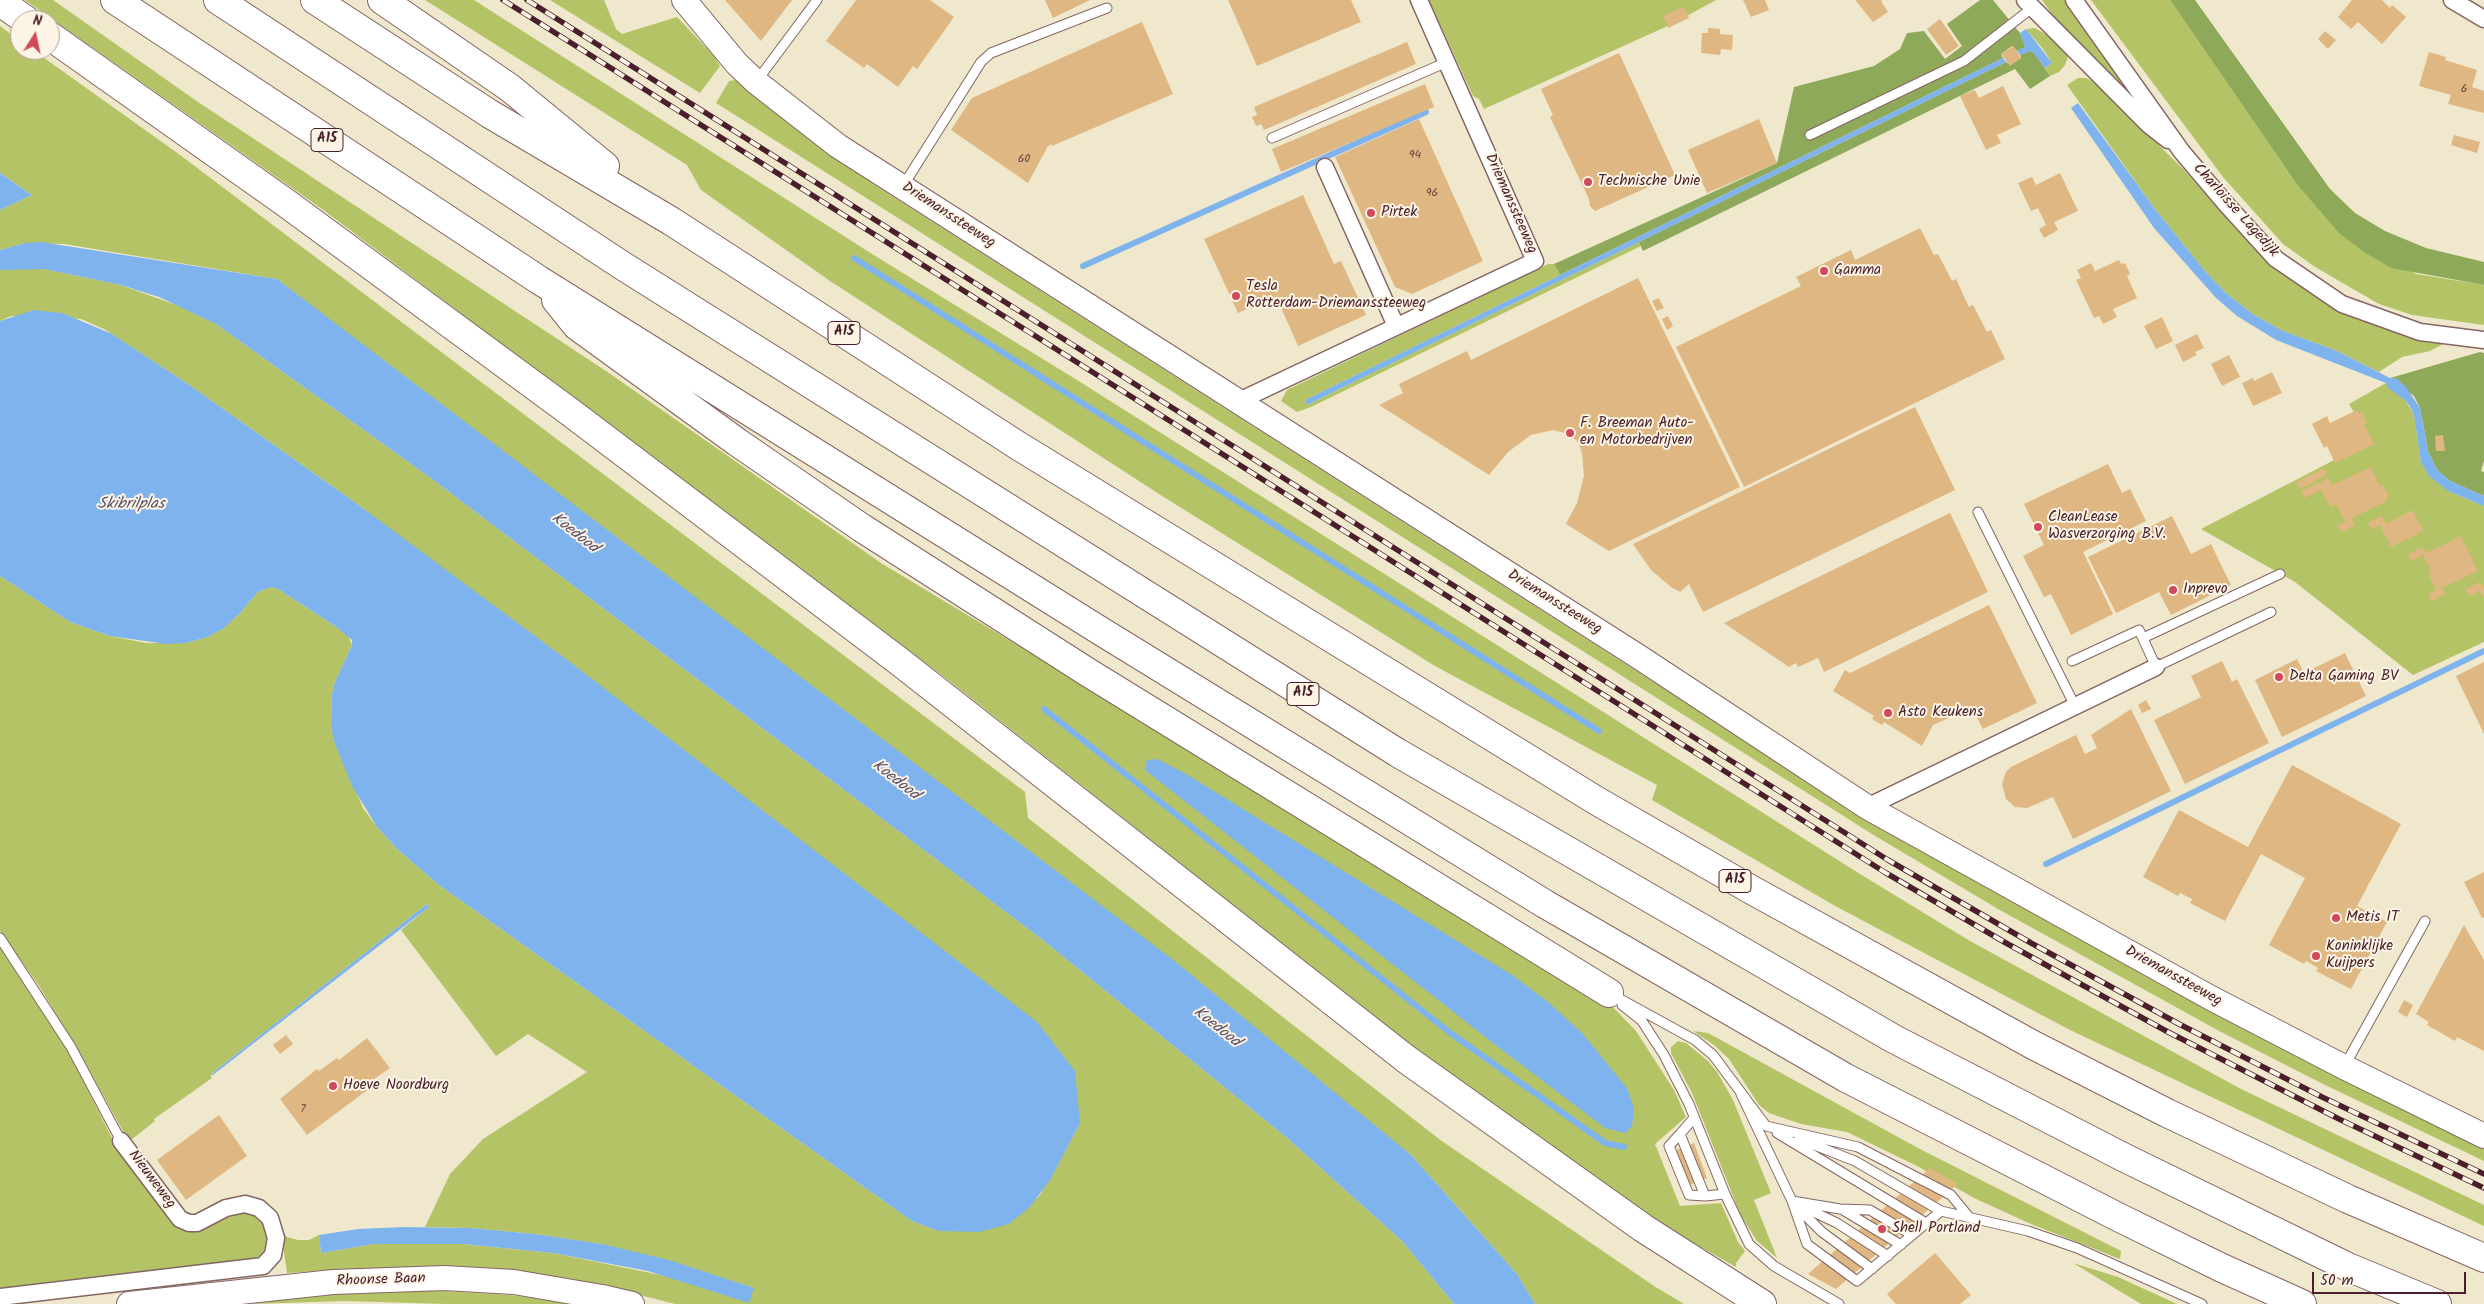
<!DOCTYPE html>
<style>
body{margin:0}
#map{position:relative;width:2484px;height:1304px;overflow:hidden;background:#efe8cc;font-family:Kalam,sans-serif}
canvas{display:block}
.north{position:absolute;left:10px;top:10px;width:50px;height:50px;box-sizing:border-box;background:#fcf5e5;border:1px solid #b59f9b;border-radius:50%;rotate:10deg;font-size:14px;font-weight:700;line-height:20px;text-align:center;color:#4a1f2b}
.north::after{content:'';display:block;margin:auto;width:18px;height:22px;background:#d1495b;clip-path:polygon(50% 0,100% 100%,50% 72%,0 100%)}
.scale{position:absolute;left:2312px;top:1272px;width:154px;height:22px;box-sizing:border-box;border:2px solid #4a1f2b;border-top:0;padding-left:6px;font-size:15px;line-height:18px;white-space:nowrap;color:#4a1f2b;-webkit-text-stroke:4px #fcf5e5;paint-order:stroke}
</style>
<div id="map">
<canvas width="2484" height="1304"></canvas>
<div class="north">N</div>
<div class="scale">50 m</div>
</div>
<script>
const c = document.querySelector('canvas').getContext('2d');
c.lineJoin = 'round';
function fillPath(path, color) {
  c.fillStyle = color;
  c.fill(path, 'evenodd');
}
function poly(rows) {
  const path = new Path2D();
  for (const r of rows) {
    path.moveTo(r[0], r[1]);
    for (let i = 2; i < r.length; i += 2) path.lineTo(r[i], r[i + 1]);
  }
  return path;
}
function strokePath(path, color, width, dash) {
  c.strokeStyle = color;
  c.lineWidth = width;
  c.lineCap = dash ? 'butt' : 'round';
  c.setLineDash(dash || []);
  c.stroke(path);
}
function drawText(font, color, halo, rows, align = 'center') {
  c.font = font + ' Kalam,sans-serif';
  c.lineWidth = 4;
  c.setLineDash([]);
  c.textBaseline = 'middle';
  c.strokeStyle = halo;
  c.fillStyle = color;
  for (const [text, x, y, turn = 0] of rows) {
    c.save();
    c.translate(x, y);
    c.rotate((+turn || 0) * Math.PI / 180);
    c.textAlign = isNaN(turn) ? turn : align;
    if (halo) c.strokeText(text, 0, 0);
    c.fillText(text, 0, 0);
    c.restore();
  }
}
fillPath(poly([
 [25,0,53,0,198,102,609,373,881,563,1606,1000,1636,1031,1674,1090,1686,1117,1655,1144,1680,1206,1721,1203,1738,1242,1745,1251,1736,1263,1736,1267,1645,1215,1432,1062,947,679,322,209],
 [425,0,474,0,872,254,1077,380,1860,874,1970,941,2241,1089,2484,1205,2484,1226,2070,1030,1837,907,1652,800,1657,785,1435,666,1159,494,830,281,701,190,687,165],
 [550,0,604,0,616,29,622,34,677,17,714,56,720,66,700,93],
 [1429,0,1716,0,1672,24,1484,109,1479,99,1473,96],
 [2042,0,2065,0,2147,115,2065,32],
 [2091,0,2170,0,2296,183,2416,274,2484,285,2484,325,2412,315,2379,304,2315,267,2283,244,2223,177],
 [0,26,20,41,20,50,33,50,176,152,1025,792,1028,818,1439,1139,1654,1286,1684,1304,1535,1304,1517,1274,1411,1155,277,279,64,244,25,243,0,250,0,210,32,195,0,173],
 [2035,28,2055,40,2069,54,2065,65,2059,72,2050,76,2045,68,2052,63,2043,49,2026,29],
 [2078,78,2086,78,2095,82,2184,170,2215,205,2278,270,2341,310,2447,342,2430,351,2402,357,2379,372,2337,351,2283,331,2254,315,2226,293,2204,270,2155,209,2067,85],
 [736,80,873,184,1840,801,2312,1062,2484,1149,2484,1161,2323,1084,2221,1032,1998,909,1872,834,716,103,729,81],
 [1639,242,1641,246,1311,407,1297,412,1281,401,1287,390,1548,264,1554,264,1560,275,1305,400,1307,405],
 [23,267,44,269,121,285,190,310,216,324,432,479,1039,937,1286,1137,1402,1241,1454,1304,675,1304,612,1288,439,1268,344,1269,287,1273,281,1231,287,1237,298,1240,309,1240,319,1235,321,1253,374,1244,462,1244,553,1253,675,1278,754,1288,669,1261,601,1244,535,1234,470,1228,425,1227,450,1174,483,1139,587,1072,528,1034,496,1056,401,930,429,907,427,904,216,1070,210,1076,212,1078,154,1119,155,1121,131,1140,125,1135,84,1060,39,986,0,931,0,576,70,622,110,636,146,643,186,643,208,637,224,628,240,613,258,592,271,587,278,589,335,626,348,635,352,645,335,682,332,695,331,727,334,741,363,808,377,827,397,849,439,885,912,1221,938,1231,1009,1224,1040,1195,1080,1123,364,509,188,384,104,329,81,319,11,316,0,321,0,270],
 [2386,383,2405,400,2414,415,2421,462,2448,491,2484,506,2484,642,2413,675,2295,582,2201,529,2371,441,2349,404],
 [0,946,29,987,65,1045,119,1152,179,1227,196,1231,239,1213,249,1213,263,1221,267,1230,268,1241,262,1255,242,1263,0,1290],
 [1693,1031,1708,1033,1918,1148,2121,1251,2120,1259,2031,1224,1976,1199,1919,1167,1847,1132,1801,1124,1769,1113,1759,1105,1729,1059,1714,1045],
 [1678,1041,1686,1043,1708,1061,1717,1072,1733,1100,1771,1193,1754,1200,1777,1258,1757,1241,1741,1216,1692,1093,1671,1053,1671,1047],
 [2073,1263,2118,1277,2177,1304,2141,1304],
 [424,1290,510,1295,575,1304,448,1304,345,1301,251,1304,325,1295]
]), '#b4c366');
fillPath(poly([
 [1980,0,1993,0,2020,33,2025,45,2024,48,2017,51,2012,46,2001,54,2003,58,1560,275,1554,264,1777,163,1794,87,1874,66,1900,49,1907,33,1924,31,1945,59,1962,46,1947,24],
 [2170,0,2195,0,2330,189,2355,213,2385,231,2426,248,2484,262,2484,285,2391,268,2364,252,2339,233,2296,183],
 [2029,51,2034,52,2050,76,2030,89,2015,69,1643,251,1639,242,2006,62,2010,65,2021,58,2020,55],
 [2480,352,2484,353,2484,461,2481,471,2484,472,2484,496,2450,481,2437,470,2428,451,2420,408,2414,396,2390,378]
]), '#8fa95b');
fillPath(poly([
 [2026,29,2052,63,2045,68,2032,51,2020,55,2017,51,2025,47,2020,33],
 [2003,58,2006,62,1307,405,1305,400],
 [2078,103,2155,209,2204,270,2226,293,2254,315,2283,331,2337,351,2390,378,2396,378,2406,387,2420,408,2428,451,2437,470,2450,481,2484,496,2484,506,2448,491,2429,476,2421,462,2414,415,2410,407,2405,400,2388,388,2386,383,2276,340,2237,316,2216,298,2154,228,2071,108],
 [0,173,10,180,32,195,0,210],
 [41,242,277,279,1172,959,1411,1155,1517,1274,1535,1304,1454,1304,1402,1241,1286,1137,1039,937,432,479,216,324,159,297,121,285,44,269,0,270,0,250,25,243],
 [34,310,62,313,112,334,188,384,364,509,570,662,1037,1022,1075,1071,1080,1123,1050,1180,1030,1207,1009,1224,979,1232,938,1231,912,1221,439,885,397,849,377,827,352,786,334,741,331,727,332,695,335,682,352,645,352,640,335,626,278,589,271,587,258,592,240,613,224,628,208,637,186,643,166,644,110,636,70,622,0,576,0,321],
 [1157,759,1186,774,1512,975,1548,1002,1582,1033,1627,1088,1634,1109,1632,1126,1625,1133,1605,1128,1498,1047,1145,770,1147,760],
 [427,904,429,907,209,1078,216,1070],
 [406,1227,470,1228,535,1234,602,1244,669,1260,754,1288,749,1303,648,1271,553,1253,463,1244,374,1244,321,1253,319,1235,358,1229]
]), '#7fb3ed');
strokePath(poly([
 [854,258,1599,731],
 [1083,266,1426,112],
 [1044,709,1449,1032,1605,1143,1624,1147],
 [2046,864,2484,651]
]), '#7fb3ed', 6);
fillPath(poly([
 [725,0,792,0,761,41],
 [856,0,930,0,954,17,917,69,913,66,898,87,867,64,864,68,826,41],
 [1045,0,1090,0,1053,18],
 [1228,0,1351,0,1361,22,1257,66],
 [1743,0,1765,0,1769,10,1751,17],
 [1855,0,1883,0,1881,1,1888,12,1873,22],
 [2352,0,2382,0,2390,8,2392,5,2406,17,2382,44,2358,22,2351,29,2338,17],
 [1684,7,1689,18,1668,28,1663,16],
 [1940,19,1959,46,1946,55,1927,29],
 [1142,22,1173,94,1052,146,1052,144,1048,146,1028,183,951,130,972,98],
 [1708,28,1720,29,1720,34,1733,35,1732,50,1721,49,1720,55,1701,53,1702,33,1708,33],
 [2325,31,2336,40,2328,49,2318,39],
 [1407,42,1416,64,1264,130,1261,124,1256,126,1252,117,1257,115,1254,107],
 [2013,46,2021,58,2010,66,2001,54],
 [2429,52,2446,57,2445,60,2477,70,2472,87,2484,91,2484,113,2448,104,2451,95,2419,86],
 [1619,53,1675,175,1595,211,1590,206,1589,199,1550,117,1553,115,1541,89],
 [1425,84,1434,107,1281,172,1272,149],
 [2003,86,2021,124,1997,135,2001,143,1986,150,1960,96,1975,90,1979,98],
 [1419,119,1483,261,1412,294,1395,287,1335,157],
 [1759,119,1777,163,1707,193,1688,150],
 [2454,135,2480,142,2477,153,2451,145],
 [2060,173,2078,211,2054,222,2058,230,2044,238,2039,229,2046,225,2038,208,2031,211,2018,183,2032,177,2036,185],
 [1303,195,1334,264,1341,261,1366,315,1298,346,1279,303,1274,306,1271,298,1238,313,1204,239],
 [1920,228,1934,255,1938,254,1952,281,1956,279,1969,307,1973,305,1987,332,1991,330,2005,359,1744,487,1676,347,1801,286,1796,277,1851,250,1855,260],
 [2119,260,2121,264,2125,263,2130,274,2127,276,2137,298,2113,309,2117,317,2103,324,2099,316,2094,318,2076,280,2081,278,2077,270,2091,263,2095,271],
 [1638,278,1740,487,1609,551,1566,524,1577,503,1584,476,1582,453,1578,442,1569,434,1553,430,1531,435,1508,452,1489,475,1379,405,1403,393,1399,384,1467,351,1471,360],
 [1659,298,1664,308,1657,311,1652,301],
 [1668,316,1673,326,1667,330,1662,319],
 [2162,317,2173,341,2156,349,2144,326],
 [2197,334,2204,348,2195,352,2197,355,2183,362,2175,345],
 [2229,355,2240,377,2222,386,2211,364],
 [2272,372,2282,393,2253,406,2242,383,2253,378,2254,381],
 [1915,407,1955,490,1703,612,1689,584,1680,592,1671,587,1651,570,1633,544],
 [2357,410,2359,413,2362,412,2367,423,2364,424,2374,444,2335,463,2327,446,2324,448,2312,424,2327,416,2330,423],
 [2443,435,2445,451,2436,451,2435,436],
 [2108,464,2122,493,2130,489,2146,521,2083,552,2113,614,2071,635,2051,594,2044,597,2023,556,2044,545,2024,504],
 [2371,467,2380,486,2383,485,2389,496,2386,497,2387,501,2352,518,2355,525,2341,532,2337,525,2345,522,2336,504,2330,507,2321,490,2304,498,2301,491,2329,478,2332,485],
 [2324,468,2327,475,2300,489,2296,482],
 [2413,510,2423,531,2391,547,2380,525,2371,530,2367,523,2382,516,2386,524],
 [1950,513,1988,592,1824,672,1818,658,1798,667,1796,663,1789,667,1724,623],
 [2172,516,2191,554,2211,544,2231,585,2171,615,2159,592,2116,613,2088,557],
 [2461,536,2478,571,2442,588,2446,594,2431,602,2428,594,2436,590,2428,573,2431,571,2423,555,2411,561,2408,554,2422,547,2426,553],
 [2480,582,2484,588,2484,598,2480,591,2469,596,2465,589],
 [1989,605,2037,703,1983,729,1972,708,1933,725,1922,746,1884,722,1882,725,1872,719,1874,716,1833,691,1845,670,1850,673],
 [2345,653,2366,696,2282,737,2255,680,2297,659,2304,673],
 [2222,661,2232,682,2237,679,2269,743,2185,784,2154,720,2201,697,2191,676],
 [2484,662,2484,734,2456,676],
 [2146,700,2151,709,2142,713,2138,705],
 [2131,709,2171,791,2073,839,2053,797,2027,808,2015,807,2006,799,2002,784,2006,772,2011,767,2076,735,2085,754,2097,748,2091,735],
 [2292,765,2401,824,2357,906,2387,922,2351,989,2316,971,2318,968,2306,961,2304,964,2269,945,2305,878,2261,854,2225,921,2190,903,2192,899,2180,893,2178,896,2143,877,2179,810,2248,847],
 [2484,872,2484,917,2482,918,2464,882],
 [2464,925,2484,960,2484,1051,2457,1037,2455,1041,2427,1025,2429,1022,2416,1014],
 [2404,1000,2413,1005,2407,1017,2398,1012],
 [286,1035,293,1044,280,1054,273,1045],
 [367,1038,390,1068,367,1084,370,1088,307,1135,280,1099,317,1069,319,1071,337,1058,339,1060],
 [219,1115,247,1156,186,1200,157,1160],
 [1694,1143,1707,1178,1682,1188,1669,1153],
 [1930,1168,1958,1184,1836,1289,1808,1274],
 [1935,1253,1971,1295,1960,1304,1896,1304,1887,1294]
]), '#dfb782');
const service = poly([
 [756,82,817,0],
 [1810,135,1964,61,2032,8,2030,5],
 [1272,138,1447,62],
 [903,186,981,62,991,53,1107,8],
 [1978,512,2075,706],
 [2143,638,2280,574],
 [2072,661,2139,630,2156,667,2271,612],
 [0,938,71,1047,121,1141],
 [1611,994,1695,1040,1713,1055,1766,1126,1858,1147,1951,1195,1969,1217],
 [1622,1005,1642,1021,1664,1055,1689,1104,1725,1194,1749,1244,1774,1266,1839,1304],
 [2344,1067,2425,921],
 [1741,1094,1792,1201,1807,1244,1857,1281,1941,1211,2028,1231,2077,1248,2202,1304],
 [1694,1118,1680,1134,1705,1196,1725,1194],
 [1777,1133,1926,1223],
 [1680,1134,1669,1146,1689,1195,1705,1196],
 [1799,1139,1855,1161,1941,1211],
 [1792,1201,1840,1209,1870,1210,1912,1235],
 [1801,1206,1837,1223,1888,1256],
 [1797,1207,1822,1232,1872,1269],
 [1843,1210,1901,1245]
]);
const minor = poly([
 [2025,0,2149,125,2168,140],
 [2074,0,2182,152,2226,204,2276,259,2342,304,2420,332,2484,340],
 [2452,0,2484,19],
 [1325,167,1396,326],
 [1239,401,1535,261,1419,0],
 [1867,807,2156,667],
 [0,1297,263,1266,273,1255,276,1238,270,1218,259,1208,245,1204,226,1208,197,1223,189,1223,180,1219,121,1141]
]);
const secondary = poly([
 [684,0,737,64,756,82,838,146,1639,657,1867,807,2211,998,2344,1067,2484,1136],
 [129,1304,333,1282,444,1278,514,1282,602,1297,632,1304]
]);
const motorway = poly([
 [115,0,539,280,1099,630,1545,904,1846,1078,2120,1218,2222,1268,2302,1304],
 [218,0,623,266,1398,753,1894,1039,2123,1157,2348,1267,2437,1304],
 [315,0,490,114,671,221,1017,445,1597,801,1750,889,2035,1046,2167,1113,2348,1199,2484,1258],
 [382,0,510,88,605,166],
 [0,2,26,20],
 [50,36,286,203,570,412,900,662,1406,1059,1643,1228,1762,1304],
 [556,300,577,326,737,442,862,528,1089,673,1609,993]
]);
strokePath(service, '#846563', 11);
strokePath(minor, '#846563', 19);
strokePath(secondary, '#846563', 26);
strokePath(motorway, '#846563', 30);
strokePath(service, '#fff', 9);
strokePath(minor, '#fff', 16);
strokePath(secondary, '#fff', 24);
strokePath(motorway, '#fff', 28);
const rail = poly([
 [503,0,1886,873,2006,943,2168,1032,2339,1119,2484,1188],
 [527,0,1888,860,2031,943,2179,1024,2322,1097,2484,1174]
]);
strokePath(rail, '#4a1f2b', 5.5);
strokePath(rail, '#fcf5e5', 4, [11]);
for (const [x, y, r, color] of [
 [1588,182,5,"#d1495b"],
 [1371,213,5,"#d1495b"],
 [1824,271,5,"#d1495b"],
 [1236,296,5,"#d1495b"],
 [1570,433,5,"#d1495b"],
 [2038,527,5,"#d1495b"],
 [2173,590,5,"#d1495b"],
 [2279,677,5,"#d1495b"],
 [1888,713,5,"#d1495b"],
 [2336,918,5,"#d1495b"],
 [2316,956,5,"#d1495b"],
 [333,1086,5,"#d1495b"],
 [1882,1229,5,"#d1495b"]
]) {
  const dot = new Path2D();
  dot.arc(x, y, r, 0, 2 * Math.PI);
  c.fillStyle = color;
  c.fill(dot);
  strokePath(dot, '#fcf5e5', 2);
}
drawText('12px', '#6f4541', null, [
 ["6",2464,90],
 ["94",1415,156],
 ["60",1024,160],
 ["96",1432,194],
 ["7",303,1110]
]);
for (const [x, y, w] of [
 [327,140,32],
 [844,333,32],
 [1303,694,32],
 [1735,881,32]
]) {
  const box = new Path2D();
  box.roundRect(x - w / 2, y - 11.5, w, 23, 4);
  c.fillStyle = '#fcf5e5';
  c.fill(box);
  strokePath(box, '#4a1f2b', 1);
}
drawText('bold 14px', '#4a1f2b', null, [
 ["A15",327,140],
 ["A15",844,333],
 ["A15",1303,694],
 ["A15",1735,881]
]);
drawText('15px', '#4a1f2b', '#fcf5e5', [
 ["Technische Unie",1598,182],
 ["Pirtek",1381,213],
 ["Gamma",1834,271],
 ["Tesla",1246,287],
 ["Rotterdam-Driemanssteeweg",1246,304],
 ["F. Breeman Auto-",1580,424],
 ["en Motorbedrijven",1580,441],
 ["CleanLease",2048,518],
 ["Wasverzorging B.V.",2048,535],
 ["Inprevo",2183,590],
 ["Delta Gaming BV",2289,677],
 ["Asto Keukens",1898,713],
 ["Metis IT",2346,918],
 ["Koninklijke",2326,947],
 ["Kuijpers",2326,964],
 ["Hoeve Noordburg",343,1086],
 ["Shell Portland",1892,1229]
], 'left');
drawText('15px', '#4a1f2b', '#fcf5e5', [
 ["Driemanssteeweg",1510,204,66],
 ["Charloisse Lagedijk",2235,211,48],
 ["Driemanssteeweg",948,216,33],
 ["Driemanssteeweg",1554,603,32],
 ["Driemanssteeweg",2173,977,29],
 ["Nieuweweg",151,1180,53],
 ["Rhoonse Baan",381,1281,-2]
]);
drawText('italic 16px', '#5d536f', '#fcf5e5', [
 ["Skibrilplas",131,505],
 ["Koedood",574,534,38],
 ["Koedood",895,781,38],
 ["Koedood",1216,1028,38]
]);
</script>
